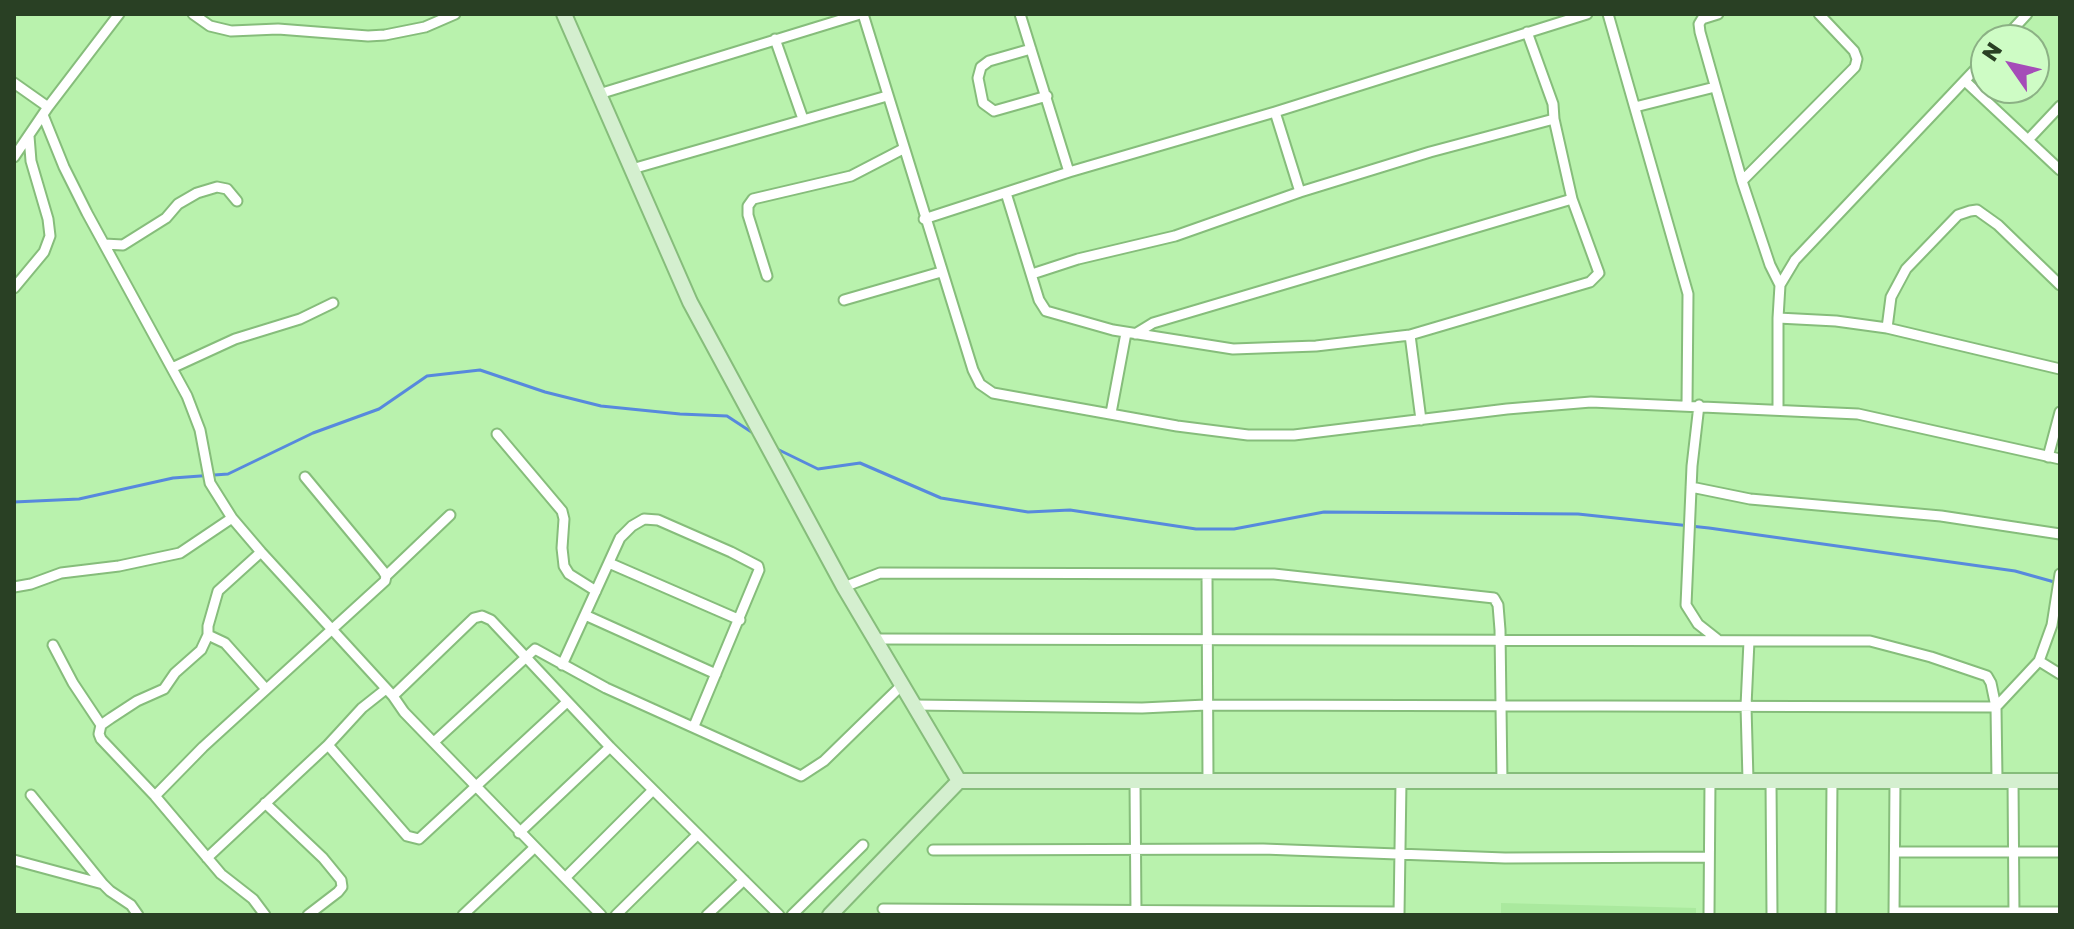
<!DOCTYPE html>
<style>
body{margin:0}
#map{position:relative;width:2074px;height:929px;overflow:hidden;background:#b9f2ad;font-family:"Golos Text",sans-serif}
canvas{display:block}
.frame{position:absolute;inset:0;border:16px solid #294024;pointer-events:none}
.north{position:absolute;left:1970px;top:24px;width:80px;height:80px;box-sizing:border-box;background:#cefcc5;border:2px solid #8cb185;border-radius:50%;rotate:304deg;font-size:22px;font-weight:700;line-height:32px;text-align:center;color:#294024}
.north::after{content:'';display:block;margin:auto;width:28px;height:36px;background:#a54cb8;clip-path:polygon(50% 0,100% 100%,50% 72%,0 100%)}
</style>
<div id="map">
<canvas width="2074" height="929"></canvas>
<div class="frame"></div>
<div class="north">N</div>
</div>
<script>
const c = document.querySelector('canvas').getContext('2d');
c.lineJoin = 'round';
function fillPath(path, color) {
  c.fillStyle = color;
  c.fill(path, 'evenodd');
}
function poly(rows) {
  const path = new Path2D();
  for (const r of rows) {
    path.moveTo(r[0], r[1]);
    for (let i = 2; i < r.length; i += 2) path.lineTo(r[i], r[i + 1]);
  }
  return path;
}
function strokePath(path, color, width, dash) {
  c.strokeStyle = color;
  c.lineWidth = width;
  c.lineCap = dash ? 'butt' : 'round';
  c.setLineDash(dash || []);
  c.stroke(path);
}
fillPath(poly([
 [1501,903,1696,908,1696,915,1501,915]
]), '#aae99e');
strokePath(poly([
 [775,448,818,469,860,463,941,498,1028,512,1070,510,1196,529,1234,529,1324,512,1578,514,1709,528,2015,571,2058,583],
 [14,502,79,499,173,478,228,474,313,433,379,409,427,376,480,370,545,392,601,406,680,414,727,416,756,435]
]), '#5789dd', 3);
const street = poly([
 [193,14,210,26,231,31,278,29,368,36,385,35,425,27,455,14],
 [863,14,973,370,980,384,993,393,1177,426,1248,435,1294,435,1507,409,1591,402,1858,414,2060,459],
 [1608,14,1688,294,1687,405],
 [1718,14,1702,19,1699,24,1700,32,1742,181,1770,265,1780,285],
 [1527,32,1553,104,1554,119],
 [775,39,803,119],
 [2003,40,2027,14],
 [1031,49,989,61,981,67,978,78,983,103,994,111,1047,96],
 [1965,81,2060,170],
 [14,83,48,107],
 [599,94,860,14],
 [1635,107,1715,87],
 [1275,112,1300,192],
 [43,115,64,167,87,213,187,396,200,430,210,483,232,518,261,552,393,696,404,712,601,915],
 [2028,140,2060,106],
 [14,157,48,107,119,14],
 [632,169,887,96],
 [1069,172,1275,112,1587,14],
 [1742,181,1855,67,1857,59,1854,51,1819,14],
 [1006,193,1039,300,1046,311,1113,330,1233,349,1316,346,1410,335,1590,282,1599,273,1572,199,1554,119,1430,152,1300,192,1175,236,1078,259,1032,274],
 [924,219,1069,172,1020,14],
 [104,244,123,245,166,218,178,204,197,193,217,187,227,189,237,201],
 [767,276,748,215,748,206,753,199,851,176,903,149],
 [14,288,44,252,50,236,48,219,31,161,29,136],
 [844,300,941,272],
 [1778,318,1836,321,1887,328,2060,369],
 [1887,328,1891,297,1906,269,1958,215,1970,211,1977,210,1998,225,2060,285],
 [1135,334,1153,323,1572,199],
 [1410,335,1421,420],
 [174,367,235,339,300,319,333,303],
 [1699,405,1692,466,1686,605,1698,624,1717,639],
 [1778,410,1778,318,1780,285,1795,260,1986,58],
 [1111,413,1126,333],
 [497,434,562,511,564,519,562,548,564,566,569,574,596,591],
 [2048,457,2060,412],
 [1691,487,1750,499,1941,516,2060,534],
 [261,552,218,591,208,626,208,635,201,650,175,673,164,689,137,701,111,718,101,725,99,734,101,739,155,796,221,874,253,899,265,915],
 [609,563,740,620],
 [1207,575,1208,780],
 [386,576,450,515],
 [14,587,31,584,61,573,119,566,180,553,232,518],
 [844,587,880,573,1274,574,1494,598,1498,605,1500,630,1502,782],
 [585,615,716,674],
 [208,635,225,643,266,689],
 [875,639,1870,641,1931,657,1987,676,1991,683,1996,707,1997,779],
 [53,645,73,683,101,725],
 [2039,661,2060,674],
 [562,665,620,538,632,526,644,519,658,520,731,552,758,566,759,570,694,726],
 [386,689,362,708,328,745,407,836,419,839,567,702],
 [393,696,474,618,482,616,491,620,610,747,779,915],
 [914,705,1142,708,1206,705,1996,707,2039,661,2052,625,2060,574],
 [434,742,535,649,606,688,801,776,824,761,902,685],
 [2013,779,2014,915],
 [1748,780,1746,706,1749,641],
 [1135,781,1136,915],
 [1771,781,1772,915],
 [31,795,103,884],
 [155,796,203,747,385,581,386,576,383,571,305,477],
 [265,803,323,858,341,880,342,887,338,892,308,915],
 [519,833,610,747],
 [933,850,1263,849,1505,858,1709,857],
 [1895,852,2060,852],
 [207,858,328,745],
 [14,860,103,884,110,891,131,905,138,915],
 [565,878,653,790],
 [883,909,1399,912],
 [1894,912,2060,912],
 [463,915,534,848],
 [616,915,697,835],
 [707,915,744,880],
 [792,915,863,845],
 [1399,915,1401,782],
 [1709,915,1710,780],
 [1831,915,1832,780],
 [1894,915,1895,780]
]);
const secondary = poly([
 [564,14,690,302,844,587,959,781],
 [830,915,959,781,2060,781]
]);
strokePath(street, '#86bd7b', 13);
strokePath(secondary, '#86bd7b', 18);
strokePath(street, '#fff', 9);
strokePath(secondary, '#d4efcf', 14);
</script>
